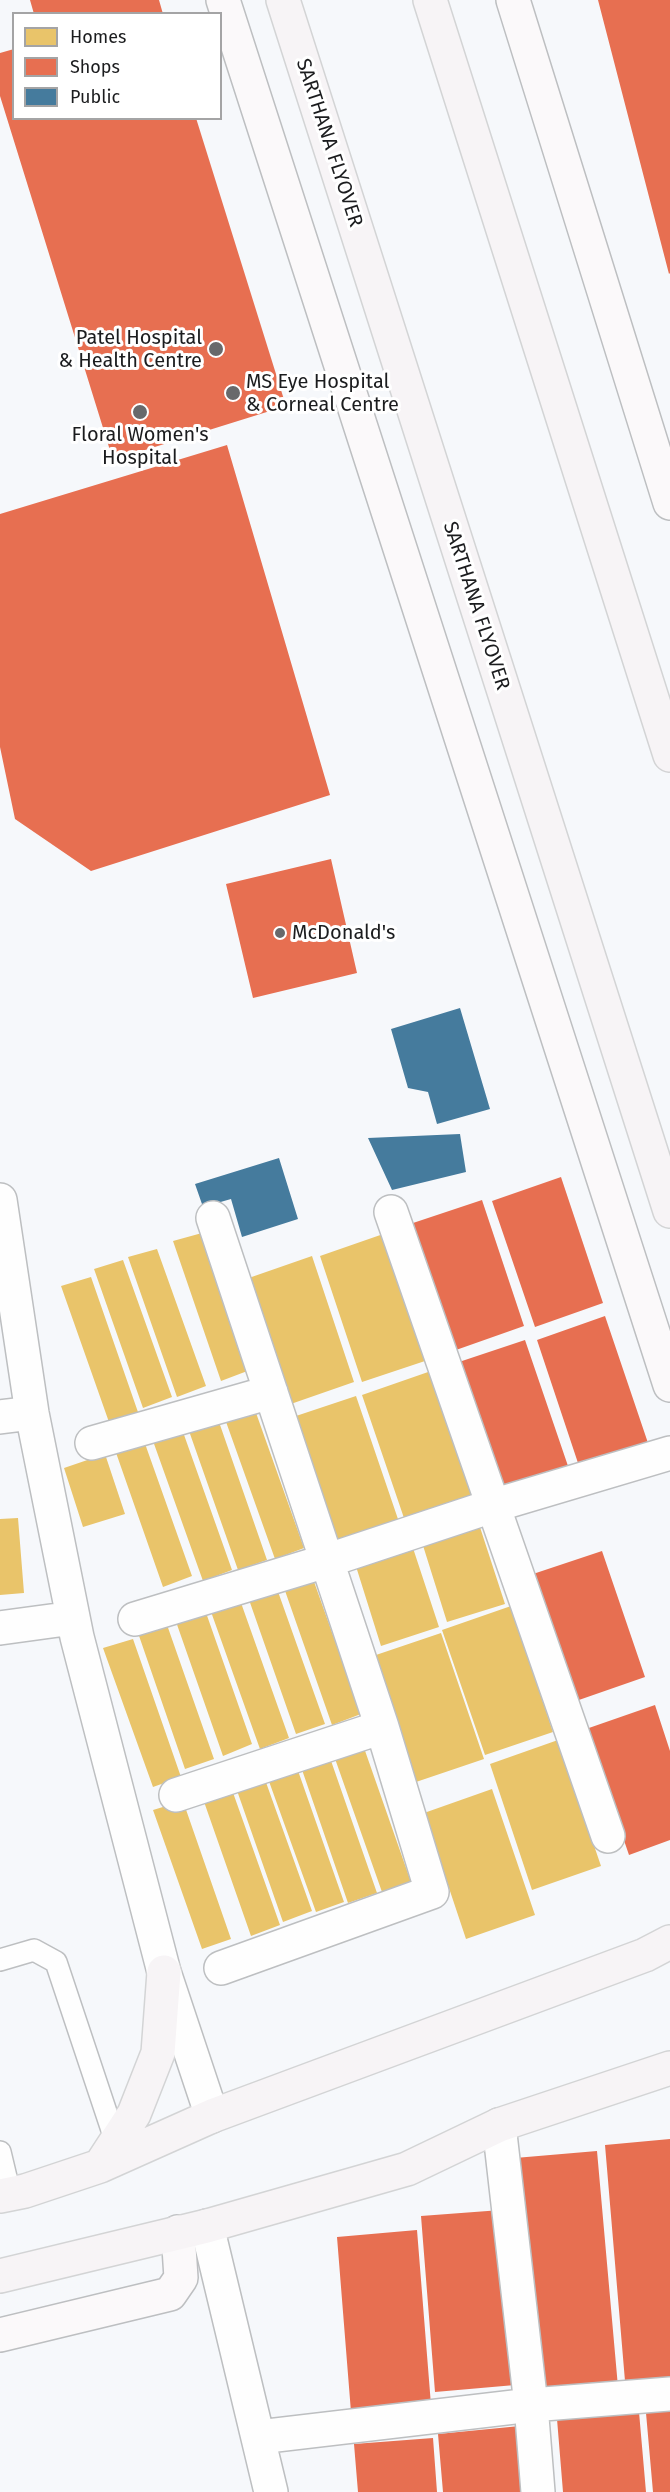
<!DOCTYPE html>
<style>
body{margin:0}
#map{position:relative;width:670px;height:2492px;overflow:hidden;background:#f6f8fb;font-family:"Fira Sans",sans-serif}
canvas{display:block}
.legend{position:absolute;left:12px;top:12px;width:210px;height:108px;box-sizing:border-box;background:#fff;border:2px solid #a4a4a5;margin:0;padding:8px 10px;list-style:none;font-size:18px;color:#1b1c1e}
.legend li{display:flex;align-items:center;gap:12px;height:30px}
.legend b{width:30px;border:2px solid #a4a4a5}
</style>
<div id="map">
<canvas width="670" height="2492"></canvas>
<ul class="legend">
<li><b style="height:16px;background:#e9c46a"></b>Homes</li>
<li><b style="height:16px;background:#e76f51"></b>Shops</li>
<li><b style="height:16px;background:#457b9d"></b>Public</li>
</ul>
</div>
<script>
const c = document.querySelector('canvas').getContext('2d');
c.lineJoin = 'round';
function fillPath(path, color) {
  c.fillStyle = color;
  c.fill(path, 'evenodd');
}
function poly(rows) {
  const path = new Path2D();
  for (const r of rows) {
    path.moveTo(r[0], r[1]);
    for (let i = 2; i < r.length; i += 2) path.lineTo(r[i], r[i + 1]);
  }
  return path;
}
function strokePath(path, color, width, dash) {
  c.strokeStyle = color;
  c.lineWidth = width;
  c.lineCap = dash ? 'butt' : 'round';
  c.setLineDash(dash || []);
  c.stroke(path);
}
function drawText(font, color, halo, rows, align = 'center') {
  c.font = font + ' "Fira Sans",sans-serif';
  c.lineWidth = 6;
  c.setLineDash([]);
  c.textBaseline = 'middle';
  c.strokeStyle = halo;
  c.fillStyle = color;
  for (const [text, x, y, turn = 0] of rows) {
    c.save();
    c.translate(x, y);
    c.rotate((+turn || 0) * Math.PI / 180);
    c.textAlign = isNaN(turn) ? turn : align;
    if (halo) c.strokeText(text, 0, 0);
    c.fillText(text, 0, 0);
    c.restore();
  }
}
fillPath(poly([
 [389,1232,431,1359,362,1382,320,1256],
 [202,1233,250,1370,221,1381,173,1241],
 [157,1249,206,1386,177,1397,128,1257],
 [312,1256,354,1382,285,1406,243,1280],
 [123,1260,172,1397,143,1408,94,1269],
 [91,1277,139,1415,110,1425,61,1286],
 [431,1371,474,1497,405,1521,362,1395],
 [356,1396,399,1522,330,1545,287,1419],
 [255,1410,304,1548,275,1559,225,1419],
 [219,1422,267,1560,238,1570,189,1431],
 [183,1432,232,1570,203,1581,153,1441],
 [143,1438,192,1576,163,1587,114,1447],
 [105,1454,125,1514,83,1527,64,1468],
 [18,1518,24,1593,0,1595,0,1519],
 [477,1518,505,1604,447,1622,420,1536],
 [411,1542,439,1627,381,1646,354,1560],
 [312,1576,361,1714,332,1725,283,1585],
 [276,1586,325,1724,296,1734,247,1594],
 [240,1600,289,1738,260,1749,210,1609],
 [511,1606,553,1732,485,1755,442,1630],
 [204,1607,252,1744,223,1756,174,1616],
 [166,1622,214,1759,185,1769,137,1630],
 [441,1633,484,1759,416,1782,373,1656],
 [133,1639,181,1777,153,1787,103,1648],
 [558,1740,601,1866,532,1890,490,1764],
 [363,1745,411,1882,382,1892,333,1753],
 [329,1755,377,1893,348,1903,300,1764],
 [296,1765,344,1902,316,1912,266,1773],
 [263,1774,312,1911,283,1922,234,1782],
 [231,1787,280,1925,251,1936,202,1796],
 [492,1789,535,1915,466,1939,424,1813],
 [183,1801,231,1939,202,1949,153,1810]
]), '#e9c46a');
fillPath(poly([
 [30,0,159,0,163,14,34,14],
 [598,0,670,0,670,273,669,274],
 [14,49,14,118,196,118,286,406,113,460,0,96,0,53],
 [227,445,330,795,91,871,15,819,0,747,0,514],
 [331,859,357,973,253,998,226,884],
 [561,1177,603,1303,535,1327,492,1201],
 [482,1200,524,1326,456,1350,413,1223],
 [605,1316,648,1443,579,1466,537,1340],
 [525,1340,568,1466,499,1490,456,1363],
 [602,1551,645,1677,576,1701,533,1574],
 [655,1705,670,1751,670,1840,629,1855,586,1729],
 [670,2139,670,2377,625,2381,605,2145],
 [597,2151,618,2387,536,2394,515,2158],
 [501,2210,515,2385,435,2392,421,2216],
 [417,2230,431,2405,351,2412,337,2237],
 [670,2411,670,2492,653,2492,646,2413],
 [639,2412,646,2492,563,2492,557,2419],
 [520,2426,526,2492,443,2492,438,2434],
 [433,2438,437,2492,358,2492,354,2444]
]), '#e76f51');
fillPath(poly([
 [460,1008,490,1109,437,1124,428,1092,408,1088,391,1029],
 [460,1134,466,1172,392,1190,368,1138],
 [279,1158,298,1219,242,1237,231,1199,203,1207,195,1184]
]), '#457b9d');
const lane = poly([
 [0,1960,34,1950,56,1962,116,2142],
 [0,2152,10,2194]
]);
const street = poly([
 [0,1200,32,1413,77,1637,164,1972,212,2116],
 [391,1212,608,1836],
 [213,1218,382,1727,432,1892,221,1968],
 [0,1417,32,1413],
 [92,1443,271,1392],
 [135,1619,326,1561,492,1506,670,1453],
 [0,1628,73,1618],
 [176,1795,382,1727],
 [499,2125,531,2405,538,2492],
 [207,2226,271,2492],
 [259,2437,531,2405,670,2394]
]);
const secondary = poly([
 [223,0,670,1385],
 [513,0,670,503],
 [0,2335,170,2294,181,2278,178,2232]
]);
const primary = poly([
 [283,0,670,1211],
 [430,0,670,755],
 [100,2166,134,2114,158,2053,164,1972],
 [0,2196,25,2191,100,2166,212,2116,645,1955,670,1942],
 [0,2276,207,2226,407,2169,499,2125,670,2068]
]);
strokePath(lane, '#bdbfc1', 24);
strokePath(street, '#bdbfc1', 36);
strokePath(secondary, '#bdbfc1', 36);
strokePath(primary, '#d3d4d5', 36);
strokePath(lane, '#fefefe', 21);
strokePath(street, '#fefefe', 33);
strokePath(secondary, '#fbf9fa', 33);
strokePath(primary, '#f7f4f6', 33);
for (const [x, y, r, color] of [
 [216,349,8,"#68696b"],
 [233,393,8,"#68696b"],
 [140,412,8,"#68696b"],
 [280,933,6,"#68696b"]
]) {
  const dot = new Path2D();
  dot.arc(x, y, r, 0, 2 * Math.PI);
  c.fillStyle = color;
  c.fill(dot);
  strokePath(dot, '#fff', 2);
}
drawText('20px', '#1b1c1e', '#fff', [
 ["SARTHANA FLYOVER",329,143,72],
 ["SARTHANA FLYOVER",476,606,72]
]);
drawText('20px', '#1b1c1e', '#fff', [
 ["Patel Hospital",202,338,"right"],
 ["& Health Centre",202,361,"right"],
 ["MS Eye Hospital",246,382],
 ["& Corneal Centre",246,405],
 ["Floral Women's",140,435,"center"],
 ["Hospital",140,458,"center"],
 ["McDonald's",292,933]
], 'left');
</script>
